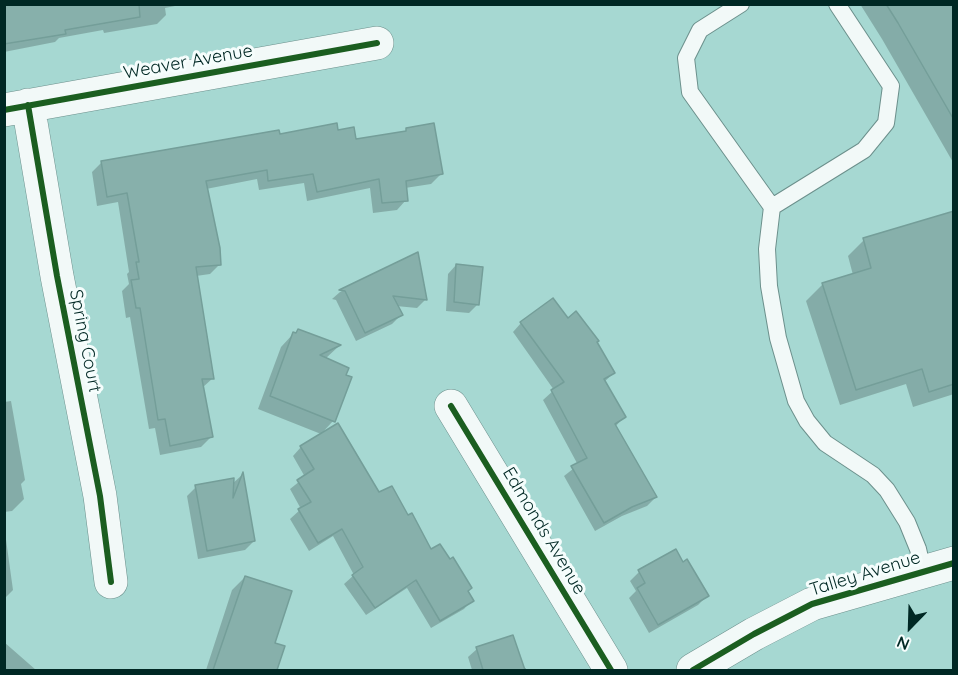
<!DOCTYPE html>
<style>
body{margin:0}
#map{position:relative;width:958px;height:675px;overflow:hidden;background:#a6d8d2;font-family:Quicksand,sans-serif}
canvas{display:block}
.frame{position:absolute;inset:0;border:6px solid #002824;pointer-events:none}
.north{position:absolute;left:880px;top:597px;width:60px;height:60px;-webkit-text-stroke:4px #f5fdfc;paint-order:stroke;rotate:203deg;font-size:16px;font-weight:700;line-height:24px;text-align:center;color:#002824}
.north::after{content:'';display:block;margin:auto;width:21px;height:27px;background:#002824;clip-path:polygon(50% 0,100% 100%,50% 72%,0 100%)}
</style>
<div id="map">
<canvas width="958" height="675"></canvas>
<div class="frame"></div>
<div class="north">N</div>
</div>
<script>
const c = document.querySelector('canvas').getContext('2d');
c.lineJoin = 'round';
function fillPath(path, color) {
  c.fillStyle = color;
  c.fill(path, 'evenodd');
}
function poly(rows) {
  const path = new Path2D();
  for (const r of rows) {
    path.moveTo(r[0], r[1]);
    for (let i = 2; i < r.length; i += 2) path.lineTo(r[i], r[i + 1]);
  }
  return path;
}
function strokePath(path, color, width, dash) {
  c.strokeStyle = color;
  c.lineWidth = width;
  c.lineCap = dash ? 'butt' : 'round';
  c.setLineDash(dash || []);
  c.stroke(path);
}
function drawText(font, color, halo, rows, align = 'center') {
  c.font = font + ' Quicksand,sans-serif';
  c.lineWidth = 6;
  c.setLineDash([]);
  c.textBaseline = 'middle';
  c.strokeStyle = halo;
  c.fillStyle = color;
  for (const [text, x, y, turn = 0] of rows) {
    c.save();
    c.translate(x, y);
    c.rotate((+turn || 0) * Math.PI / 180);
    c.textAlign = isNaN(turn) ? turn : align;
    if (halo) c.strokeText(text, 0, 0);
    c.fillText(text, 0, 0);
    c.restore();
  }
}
fillPath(poly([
 [4,4,185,4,165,8,166,15,157,24,104,33,103,30,59,38,55,42,4,52],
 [860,4,954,4,954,164,882,39],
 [407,129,441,174,431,184,405,188,406,200,397,210,373,213,370,188,307,201,304,183,259,190,257,179,206,189,220,264,210,274,196,276,213,378,202,388,211,437,201,447,160,455,155,428,149,429,130,317,126,318,122,291,129,284,127,274,129,272,118,202,97,206,92,172,102,162,279,136,337,131,355,141,403,134],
 [954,213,954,394,913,407,906,384,840,405,806,301,822,285,853,275,848,256,864,240],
 [416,254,426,299,417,308,396,306,401,315,392,324,356,341,336,300,332,299,340,292],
 [456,265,478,304,469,313,446,311,448,274],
 [568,320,596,342,614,373,604,382,624,417,615,427,656,497,647,506,622,516,595,531,564,476,578,465,543,400,554,390,513,332,521,323],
 [293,334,339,346,325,359,333,421,321,434,258,409,281,347],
 [11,401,25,480,21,484,24,499,12,511,4,512,4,402],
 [301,447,379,494,467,591,472,600,464,609,431,628,407,588,366,615,344,584,354,575,333,536,309,551,290,519,301,509,290,489,305,477,293,456],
 [242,475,254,541,245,550,198,559,187,496,196,487,232,484],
 [4,525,13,590,4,599],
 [682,564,707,596,698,605,649,633,629,598,636,591,630,581,639,572],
 [245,577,273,644,283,647,275,670,206,670,232,590],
 [4,642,36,670,4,670],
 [477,649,523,669,526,668,526,670,472,670,468,657]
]), '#0003');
const building = poly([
 [4,4,139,4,140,17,65,30,66,34,4,44,4,4],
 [886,4,954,4,954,120,898,23,886,4],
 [337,123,338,130,354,127,356,139,406,131,406,128,434,123,443,174,406,181,408,201,382,203,379,179,317,192,313,174,268,181,267,170,206,181,220,248,221,265,196,267,214,379,202,379,213,437,170,446,165,419,158,420,140,308,136,308,131,280,139,279,136,262,139,262,127,193,107,197,101,161,279,130,280,134,337,123],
 [954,211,954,384,929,392,922,369,856,390,822,283,871,268,863,238,954,211],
 [418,252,427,300,393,296,403,315,365,333,345,291,339,290,418,252],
 [456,264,483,267,479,305,454,302,456,264],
 [553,298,568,318,576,311,599,341,597,342,615,373,604,379,626,417,615,424,657,497,632,507,604,523,571,466,587,458,551,390,564,382,520,322,553,298],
 [298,329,341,345,320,355,349,368,346,375,352,377,335,422,270,396,293,332,296,333,298,329],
 [338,423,379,492,392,486,408,515,412,513,431,549,440,544,450,559,453,557,472,588,468,591,474,601,440,621,416,580,375,608,352,575,363,567,342,529,318,543,298,509,311,502,297,480,314,469,300,446,338,423],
 [243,472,255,541,207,551,195,485,234,478,233,498,243,472],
 [676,549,683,562,687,559,709,596,658,625,637,588,645,583,638,570,676,549],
 [245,576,292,591,275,643,285,646,277,670,213,670,245,576],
 [513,635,525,670,483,670,476,647,513,635]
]);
fillPath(building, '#87b0ab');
strokePath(building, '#749e99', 1.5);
const lane = poly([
 [741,4,700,30,686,58,690,92,772,207,767,249,769,286,778,338,796,401,807,421,825,443,873,475,887,490,907,522,918,549,923,571],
 [772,207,864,150,886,123,891,86,837,4]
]);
const street = poly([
 [28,105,57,276,100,496,111,582],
 [4,110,377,43],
 [451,406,611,670],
 [693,670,754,634,812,604,954,563]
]);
strokePath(lane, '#6c908c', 18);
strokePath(street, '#6c908c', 34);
strokePath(lane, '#f2f9f8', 16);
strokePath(street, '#f2f9f8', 33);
strokePath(poly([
 [28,105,57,276,100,496,111,582],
 [4,110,377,43],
 [451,406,611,670],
 [693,670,754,634,812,604,954,563]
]), '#1b5e20', 6);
drawText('18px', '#002824', '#f5fdfc', [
 ["Weaver Avenue",188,62,-10],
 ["Spring Court",85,341,79],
 ["Edmonds Avenue",544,531,59],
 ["Talley Avenue",865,574,-17]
]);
</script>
